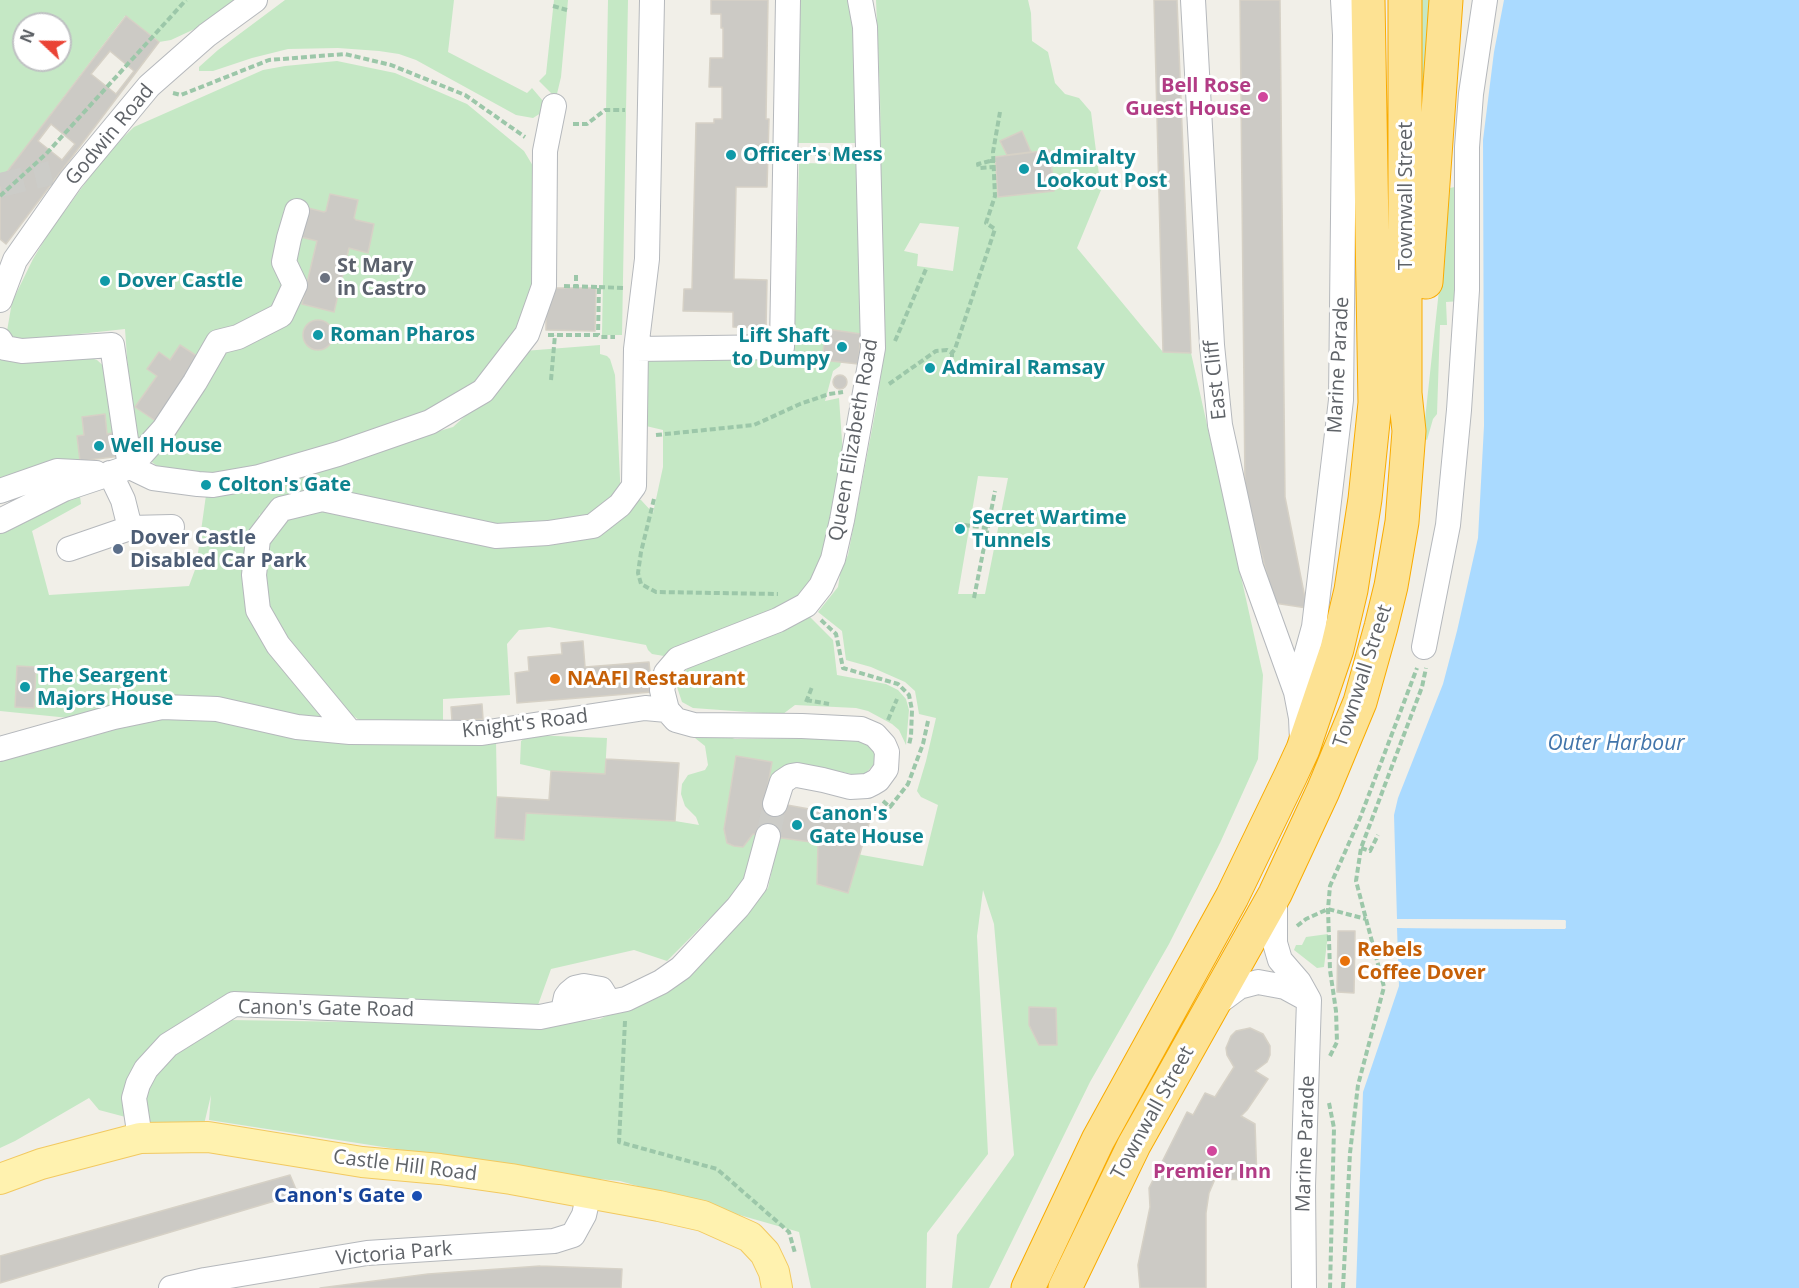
<!DOCTYPE html>
<style>
body{margin:0}
#map{position:relative;width:1799px;height:1288px;overflow:hidden;background:#f1efe8;font-family:"Open Sans",sans-serif}
canvas{display:block}
.north{position:absolute;left:12px;top:12px;width:60px;height:60px;box-sizing:border-box;background:#fff;border:2px solid #bfc1c3;border-radius:50%;rotate:292deg;font-size:16px;font-weight:700;line-height:24px;text-align:center;color:#5f6368}
.north::after{content:'';display:block;margin:auto;width:21px;height:27px;background:#ea4335;clip-path:polygon(50% 0,100% 100%,50% 72%,0 100%)}
</style>
<div id="map">
<canvas width="1799" height="1288"></canvas>
<div class="north">N</div>
</div>
<script>
const c = document.querySelector('canvas').getContext('2d');
c.lineJoin = 'round';
function fillPath(path, color) {
  c.fillStyle = color;
  c.fill(path, 'evenodd');
}
function poly(rows) {
  const path = new Path2D();
  for (const r of rows) {
    if (r.length === 3) {
      path.moveTo(r[0] + r[2], r[1]);
      path.arc(r[0], r[1], r[2], 0, 2 * Math.PI);
      continue;
    }
    path.moveTo(r[0], r[1]);
    for (let i = 2; i < r.length; i += 2) path.lineTo(r[i], r[i + 1]);
  }
  return path;
}
function strokePath(path, color, width, dash) {
  c.strokeStyle = color;
  c.lineWidth = width;
  c.lineCap = dash ? 'butt' : 'round';
  c.setLineDash(dash || []);
  c.stroke(path);
}
function drawText(font, color, halo, rows, align = 'center') {
  c.font = font + ' "Open Sans",sans-serif';
  c.lineWidth = 6;
  c.setLineDash([]);
  c.textBaseline = 'middle';
  c.strokeStyle = halo;
  c.fillStyle = color;
  for (const [text, x, y, turn = 0] of rows) {
    c.save();
    c.translate(x, y);
    c.rotate((+turn || 0) * Math.PI / 180);
    c.textAlign = isNaN(turn) ? turn : align;
    if (halo) c.strokeText(text, 0, 0);
    c.fillText(text, 0, 0);
    c.restore();
  }
}
fillPath(poly([
 [0,0,246,0,231,12,171,40,159,42,125,16,0,181],
 [24,24,60,24,60,60,24,60],
 [285,0,454,0,448,52,527,93,532,88,549,108,533,118,516,115,416,60,399,54,379,51,338,48,288,49,252,58,213,71,199,71,199,67,218,50],
 [554,0,568,0,561,77,556,98,539,81,546,74],
 [608,0,628,0,622,335,602,335],
 [800,0,849,0,855,21,859,143,797,143,798,3],
 [876,0,1028,0,1031,13,1032,41,1048,52,1055,83,1065,94,1079,98,1091,112,1101,190,1077,248,1163,352,1191,353,1263,675,1258,759,1220,843,1169,944,1090,1082,989,1288,952,1288,957,1235,1014,1155,994,924,983,890,977,936,988,1154,927,1233,926,1288,811,1288,799,1232,620,1181,577,1177,209,1120,211,1095,201,1137,99,1110,89,1098,15,1141,0,1148,0,759,35,749,94,736,77,736,160,712,496,739,497,797,495,838,524,840,526,813,675,821,699,825,696,817,685,806,681,794,682,784,688,775,705,770,708,765,705,746,695,738,694,734,724,735,735,739,811,738,861,741,875,751,874,764,865,774,856,775,799,763,783,767,768,784,731,791,724,829,727,843,734,846,743,847,753,834,757,834,746,882,667,961,634,950,551,969,534,1016,234,1004,230,1020,542,1025,600,1019,682,980,768,888,779,837,818,843,862,855,923,866,938,805,921,797,917,791,926,761,936,718,919,714,915,691,905,682,871,667,846,660,842,631,818,612,838,587,841,569,848,555,877,403,883,351,880,96],
 [1022,131,1031,152,1050,150,999,196,995,157,1007,155,1001,141],
 [920,223,959,227,953,271,917,266,918,254,904,251],
 [978,476,1008,478,985,594,958,594],
 [1422,0,1438,0,1426,115,1420,115],
 [337,61,395,73,467,104,524,151,533,166,537,208,532,287,520,324,483,379,429,416,263,468,214,475,160,468,149,460,138,445,130,402,125,329,15,341,9,339,7,331,12,302,33,259,50,231,108,152,134,127,263,70,285,66],
 [799,163,858,164,861,334,826,330,822,360,841,362,840,366,833,371,825,401,839,398,843,455,825,552,818,574,810,587,794,601,675,649,664,656,652,654,648,650,646,645,549,627,519,630,507,644,510,695,443,699,443,725,373,726,365,724,346,711,283,639,266,605,262,567,260,513,246,569,252,589,253,610,273,645,340,726,235,707,170,699,124,706,79,719,0,711,0,530,79,489,81,504,32,531,49,595,189,586,196,567,206,495,212,496,274,480,453,427,495,389,524,351,600,345,600,354,607,356,610,359,615,375,621,499,641,500,653,513,663,467,663,430,646,426,644,414,644,352,794,352],
 [1459,186,1461,301,1446,302,1447,325,1440,325,1437,414,1433,419,1427,440,1423,438,1450,188],
 [0,351,82,355,97,360,109,371,117,432,107,434,104,414,82,417,84,435,77,437,80,461,0,483],
 [809,616,833,640,837,675,886,684,898,690,906,699,909,710,906,745,899,730,892,724,868,711,856,708,795,705,783,714,776,714,693,708,682,702,677,687,680,676,693,663],
 [529,735,607,738,605,774,551,771,520,764,521,741],
 [1328,934,1324,967,1317,968,1294,950,1296,945,1302,945,1306,937]
]), '#c5e8c5');
fillPath(poly([
 [1504,0,1799,0,1799,1288,1356,1288,1363,1092,1399,986,1397,928,1564,929,1566,928,1565,920,1397,919,1394,815,1398,798,1443,684,1457,631,1478,538,1484,426,1483,140,1494,52]
]), '#aadaff');
fillPath(poly([
 [1397,919,1565,920,1566,921,1565,929,1397,928,1397,925,1563,926,1563,923,1397,922]
]), '#f1efe8');
const building = poly([
 [711,0,768,0,766,119,769,119,767,187,736,187,734,279,767,280,766,328,733,327,733,312,683,311,684,289,692,289,696,123,714,123,714,119,722,119,722,87,709,87,710,58,723,58,723,28,721,28,721,14,711,14,711,0],
 [1154,0,1177,0,1191,353,1163,352,1154,0],
 [1240,0,1280,0,1285,497,1307,608,1274,603,1245,487,1240,0],
 [126,16,159,42,6,244,0,239,0,181,126,16],
 [110,51,134,71,116,94,91,74,110,51],
 [51,124,75,144,62,160,38,141,51,124],
 [1022,131,1031,152,1007,155,1000,141,1022,131],
 [1050,150,1054,191,998,197,995,157,1050,150],
 [330,194,358,200,354,218,356,220,374,224,368,253,349,248,334,312,302,304,317,241,297,236,304,207,324,212,326,211,330,194],
 [546,288,596,288,595,331,546,330,546,288],
 [318,335,15],
 [826,329,861,334,858,364,822,360,826,329],
 [180,345,200,358,160,424,135,407,157,376,147,369,159,352,170,360,180,345],
 [840,382,7],
 [105,414,107,434,117,432,121,456,80,461,77,436,84,435,82,417,105,414],
 [583,641,585,667,649,662,652,692,517,703,515,673,529,671,528,657,562,654,561,643,583,641],
 [17,666,36,667,34,708,15,707,17,666],
 [482,704,483,719,452,721,451,707,482,704],
 [736,756,772,762,765,801,870,820,848,893,817,884,818,843,753,834,743,847,734,846,727,843,724,829,736,756],
 [606,759,679,763,675,821,526,813,524,840,495,838,497,797,549,800,551,771,605,774,606,759],
 [1338,931,1355,931,1354,993,1337,992,1338,931],
 [1029,1007,1056,1008,1057,1045,1039,1045,1029,1025,1029,1007],
 [1250,1028,1263,1034,1270,1046,1270,1055,1267,1062,1255,1071,1268,1079,1247,1110,1241,1116,1255,1124,1257,1180,1215,1179,1209,1193,1206,1213,1206,1288,1140,1288,1138,1265,1150,1207,1149,1188,1187,1112,1193,1115,1205,1093,1215,1097,1234,1067,1227,1055,1226,1048,1231,1036,1236,1031,1250,1028],
 [290,1175,298,1194,0,1283,0,1256,290,1175],
 [540,1266,622,1269,621,1288,320,1288,428,1274,540,1266]
]);
fillPath(building, '#cccac5');
strokePath(building, '#d6d1c6', 1.5);
strokePath(poly([
 [0,185,51,173],
 [768,836,775,804]
]), '#ccccc8', 24, [24, 12]);
const minor = poly([
 [1193,0,1212,345,1220,425,1251,567,1296,692,1301,718,1302,741],
 [297,211,289,238,284,262,295,285,281,315,238,337,218,342,195,382,164,429,130,467,153,478,198,484,213,485,259,477,338,454,430,422,483,391,527,334,544,286,545,151,554,106],
 [0,300,15,260,71,180,149,86,207,35,255,0],
 [0,340,5,348,22,351,112,345,130,467,64,489,0,521],
 [636,349,782,347,788,0],
 [0,491,57,471,96,473],
 [130,528,172,527],
 [69,549,130,528,123,500,110,473],
 [1424,647,1448,525,1459,410,1467,290,1467,147,1471,94,1485,0],
 [1296,692,1314,627,1341,400,1345,35,1343,0],
 [667,710,662,690,666,673,678,659,778,620,806,605,821,586,833,559,842,520,873,348,865,27,860,0],
 [350,732,278,645,258,610,254,575,258,539,281,509,322,499,496,536,548,533,593,526,620,505,634,486,636,349,647,259,652,0],
 [0,749,114,717,162,707,217,709,297,727,350,732,482,733,645,708,667,710,676,720,694,725,802,726,861,729,875,735,884,745,887,752,886,769,878,780,873,783,867,786,850,787,823,780,797,775,791,776,782,782,775,804],
 [1275,896,1275,943,1280,960,1299,982,1309,1000,1303,1186,1304,1288],
 [1216,1004,1239,987,1258,982,1285,987,1307,999],
 [563,1011,566,997,569,993,575,988,584,986,601,989,609,1002],
 [140,1138,134,1098,138,1084,146,1069,168,1045,234,1004,540,1017,626,999,661,982,681,968,738,907,755,884,768,836],
 [171,1288,205,1280,367,1253,554,1241,573,1235,584,1215,589,1193]
]);
const major = poly([
 [0,1179,41,1164,140,1138,208,1137,362,1162,440,1169,511,1179,659,1206,703,1216,750,1237,765,1253,774,1272,777,1288]
]);
const highway = poly([
 [1426,282,1446,0],
 [1028,1288,1098,1140,1232,897,1291,775,1303,749,1337,649,1351,590,1365,499,1375,403,1368,0],
 [1065,1288,1134,1145,1275,894,1323,791,1360,702,1381,627,1391,586,1402,522,1409,431,1405,393,1405,0]
]);
strokePath(minor, '#b5b8bc', 26);
strokePath(major, '#f2c960', 32);
strokePath(highway, '#f9ab00', 35);
strokePath(poly([
 [553,6,567,10],
 [173,93,181,95,269,60,345,54,391,65,465,95,525,137],
 [573,124,587,124,605,110,625,110],
 [806,154,847,154],
 [990,161,978,164,979,168,994,167],
 [0,196,46,154,186,0],
 [576,275,576,287],
 [564,286,599,287,598,335],
 [599,287,623,288],
 [548,335,598,335,601,337,615,337],
 [895,341,926,269],
 [943,371,952,363,952,353],
 [551,380,555,335],
 [889,384,936,351,947,350,952,353,955,349,995,229,986,223,995,196,993,152,1000,112],
 [656,435,754,425,800,404,829,394,843,392],
 [654,499,641,552,638,573,641,584,656,592,778,594],
 [955,524,988,528],
 [974,598,995,491],
 [821,620,836,634,843,668,898,684,909,695,912,710,911,736,909,745],
 [806,700,829,704],
 [806,702,812,687],
 [888,720,897,699],
 [883,801,890,807,908,784,923,744,928,721],
 [1361,848,1370,851,1378,835],
 [1297,926,1306,919,1328,909,1366,919],
 [625,1021,619,1142,717,1169,789,1232,795,1253],
 [1330,1056,1337,1042,1336,1011,1330,970,1328,909,1330,886,1360,818,1417,668],
 [1329,1103,1334,1128,1330,1288],
 [1343,1288,1350,1153,1358,1085,1384,987,1356,881,1361,848,1422,687,1426,668]
]), '#9cc7a9', 4, [6, 3]);
strokePath(minor, '#fff', 24);
strokePath(major, '#fff2af', 30);
strokePath(highway, '#fde293', 33);
strokePath(poly([
 [990,161,995,161]
]), '#9cc7a9', 4, [6, 3]);
for (const [x, y, r, color] of [
 [1263,97,6,"#d1479c"],
 [731,155,6,"#0f9aa8"],
 [1024,169,6,"#0f9aa8"],
 [325,278,6,"#6b7280"],
 [105,281,6,"#0f9aa8"],
 [318,335,6,"#0f9aa8"],
 [842,347,6,"#0f9aa8"],
 [930,368,6,"#0f9aa8"],
 [99,446,6,"#0f9aa8"],
 [206,485,6,"#0f9aa8"],
 [960,529,6,"#0f9aa8"],
 [118,549,6,"#5c6f8a"],
 [555,679,6,"#e8710a"],
 [25,687,6,"#0f9aa8"],
 [797,825,6,"#0f9aa8"],
 [1345,961,6,"#e8710a"],
 [1212,1151,6,"#d1479c"],
 [417,1196,6,"#1a4fb4"]
]) {
  const dot = new Path2D();
  dot.arc(x, y, r, 0, 2 * Math.PI);
  c.fillStyle = color;
  c.fill(dot);
  strokePath(dot, '#fff', 2);
}
drawText('bold 20px', '#b23c85', '#fff', [
 ["Bell Rose",1251,86],
 ["Guest House",1251,109],
 ["Premier Inn",1212,1172,"center"]
], 'right');
drawText('20px', '#5f6368', '#fff', [
 ["Godwin Road",110,135,-50],
 ["Townwall Street",1406,196,-90],
 ["Marine Parade",1339,365,-87],
 ["East Cliff",1216,380,-96],
 ["Queen Elizabeth Road",854,440,-80],
 ["Townwall Street",1363,676,-72],
 ["Knight's Road",525,724,-7],
 ["Canon's Gate Road",326,1009,1],
 ["Townwall Street",1153,1113,-61],
 ["Marine Parade",1306,1144,-88],
 ["Castle Hill Road",405,1166,7],
 ["Victoria Park",394,1254,-5]
]);
drawText('bold 20px', '#0d838f', '#fff', [
 ["Officer's Mess",743,155],
 ["Admiralty",1036,158],
 ["Lookout Post",1036,181],
 ["Dover Castle",117,281],
 ["Roman Pharos",330,335],
 ["Lift Shaft",830,336,"right"],
 ["to Dumpy",830,359,"right"],
 ["Admiral Ramsay",942,368],
 ["Well House",111,446],
 ["Colton's Gate",218,485],
 ["Secret Wartime",972,518],
 ["Tunnels",972,541],
 ["The Seargent",37,676],
 ["Majors House",37,699],
 ["Canon's",809,814],
 ["Gate House",809,837]
], 'left');
drawText('bold 20px', '#5b616d', '#fff', [
 ["St Mary",337,266],
 ["in Castro",337,289]
], 'left');
drawText('bold 20px', '#4e5e75', '#fff', [
 ["Dover Castle",130,538],
 ["Disabled Car Park",130,561]
], 'left');
drawText('bold 20px', '#c56008', '#fff', [
 ["NAAFI Restaurant",567,679],
 ["Rebels",1357,950],
 ["Coffee Dover",1357,973]
], 'left');
drawText('bold 20px', '#164399', '#fff', [
 ["Canon's Gate",405,1196]
], 'right');
drawText('italic 21px', '#4174aa', '#fff', [
 ["Outer Harbour",1616,744]
]);
</script>
